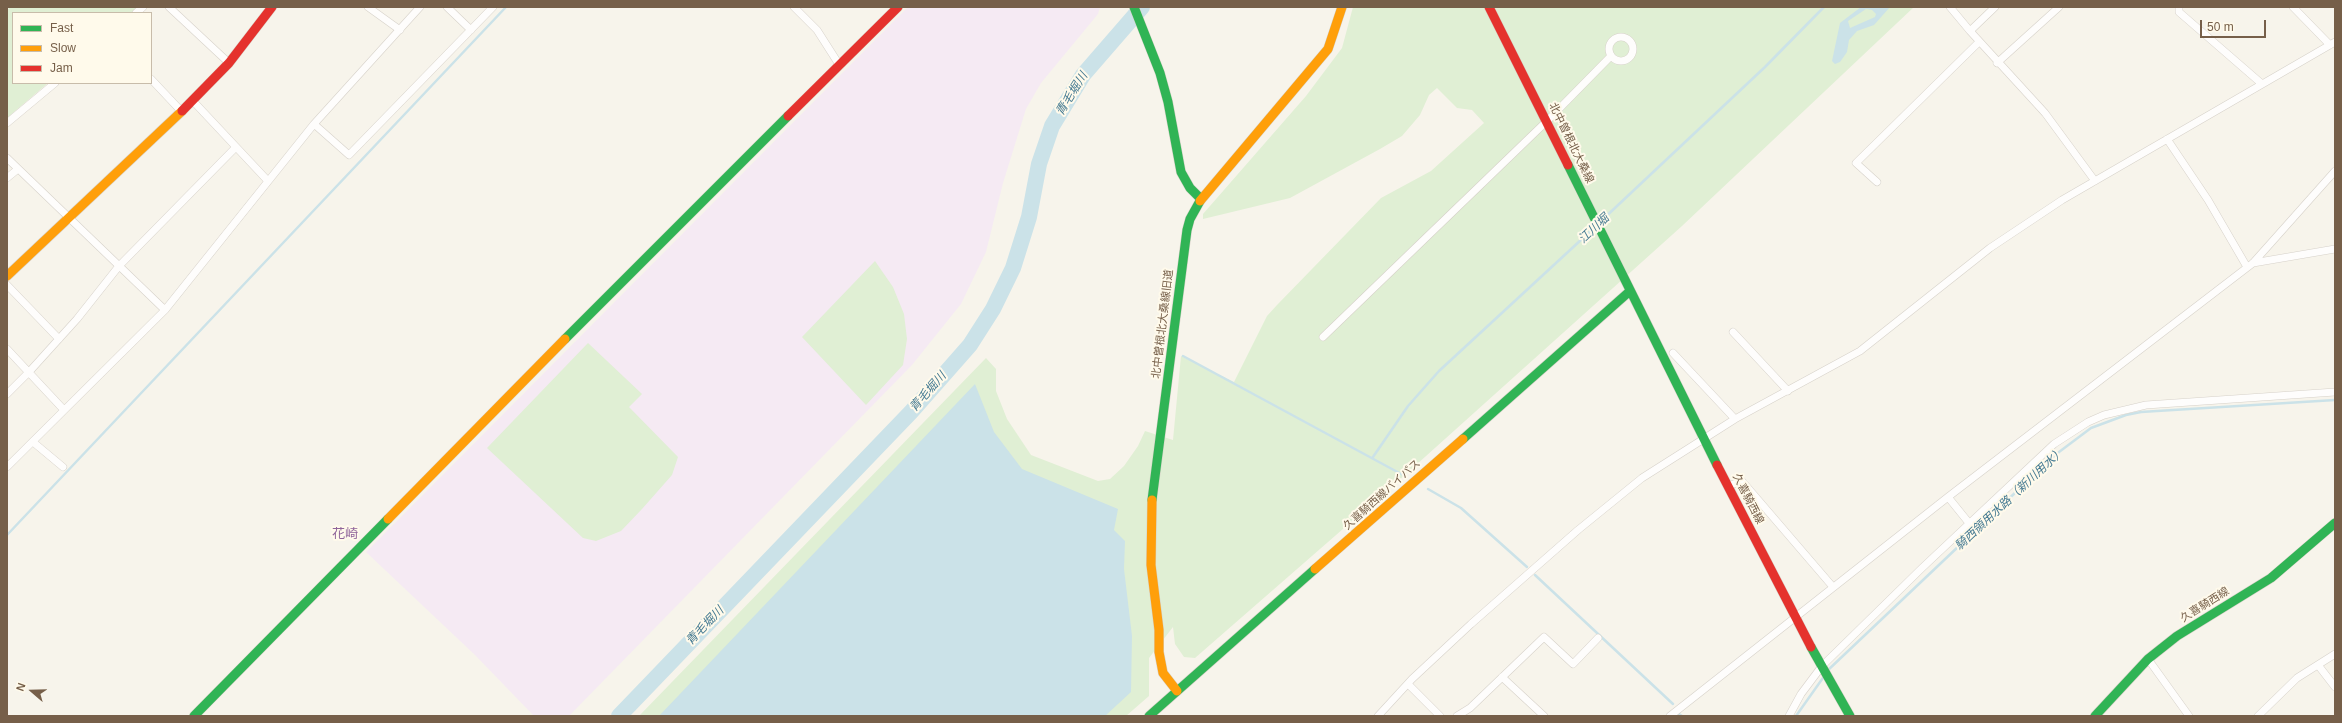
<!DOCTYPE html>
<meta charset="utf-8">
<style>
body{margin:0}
#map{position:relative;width:2342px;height:723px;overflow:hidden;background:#f7f4eb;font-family:Helvetica,sans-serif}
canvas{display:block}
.frame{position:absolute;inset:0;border:8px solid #765f49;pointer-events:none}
.legend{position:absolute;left:12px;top:12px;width:140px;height:72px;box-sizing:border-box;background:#fffaeb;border:1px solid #c8bcaa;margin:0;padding:5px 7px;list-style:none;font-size:12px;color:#765f49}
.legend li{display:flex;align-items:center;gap:8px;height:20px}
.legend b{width:20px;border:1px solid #c8bcaa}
.north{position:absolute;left:12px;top:671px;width:40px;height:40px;-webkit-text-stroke:3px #fffaeb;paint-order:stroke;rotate:290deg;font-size:11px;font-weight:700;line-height:16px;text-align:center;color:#765f49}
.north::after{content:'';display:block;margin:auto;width:14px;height:18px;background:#765f49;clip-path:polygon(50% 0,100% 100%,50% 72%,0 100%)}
.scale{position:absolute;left:2200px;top:20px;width:66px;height:18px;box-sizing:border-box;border:2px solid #765f49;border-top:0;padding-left:5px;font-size:12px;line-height:14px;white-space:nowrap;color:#765f49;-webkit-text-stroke:3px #fffaeb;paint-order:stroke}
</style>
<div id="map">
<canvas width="2342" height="723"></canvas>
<div class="frame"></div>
<ul class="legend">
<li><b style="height:5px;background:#30b455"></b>Fast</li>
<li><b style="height:5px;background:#ff9f0a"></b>Slow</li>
<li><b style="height:5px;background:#e5322d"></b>Jam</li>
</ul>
<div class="north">N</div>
<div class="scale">50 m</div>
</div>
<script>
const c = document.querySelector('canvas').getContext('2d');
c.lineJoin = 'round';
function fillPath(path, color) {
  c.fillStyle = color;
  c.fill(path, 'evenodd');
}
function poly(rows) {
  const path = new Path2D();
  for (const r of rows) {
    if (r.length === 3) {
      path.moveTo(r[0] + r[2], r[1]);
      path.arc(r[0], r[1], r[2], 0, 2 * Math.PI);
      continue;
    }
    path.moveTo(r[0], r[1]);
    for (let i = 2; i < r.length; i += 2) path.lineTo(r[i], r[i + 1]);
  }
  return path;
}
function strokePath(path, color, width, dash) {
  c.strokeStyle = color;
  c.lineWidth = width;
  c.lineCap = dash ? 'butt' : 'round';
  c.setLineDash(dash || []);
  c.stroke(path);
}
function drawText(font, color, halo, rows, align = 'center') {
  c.font = font + ' Helvetica,"Noto Sans JP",sans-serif';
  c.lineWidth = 4;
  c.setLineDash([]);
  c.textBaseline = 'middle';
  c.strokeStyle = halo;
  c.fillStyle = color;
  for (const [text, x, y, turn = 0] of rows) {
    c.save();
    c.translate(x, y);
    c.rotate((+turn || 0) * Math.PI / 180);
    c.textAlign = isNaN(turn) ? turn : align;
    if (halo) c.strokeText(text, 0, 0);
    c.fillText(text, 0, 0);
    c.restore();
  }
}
fillPath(poly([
 [908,7,1100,7,1098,14,1041,83,1026,109,1003,183,986,252,961,304,912,365,569,716,534,716,475,655,366,552]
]), '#f5eaf3');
fillPath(poly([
 [10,7,138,7,131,13,13,13,13,83,48,83,7,118,7,10],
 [1353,7,1914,7,1682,226,1406,474,1195,658,1184,657,1175,644,1173,627,1149,658,1149,696,1126,716,639,716,986,358,996,369,996,391,1007,419,1031,455,1098,481,1110,479,1124,466,1138,446,1145,431,1173,440,1181,356,1234,382,1267,316,1277,305,1381,198,1431,171,1484,123,1472,110,1457,108,1437,88,1429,95,1420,115,1402,136,1380,149,1290,198,1203,219,1203,214,1306,96,1342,48],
 [875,261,893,287,904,314,907,339,903,365,866,405,802,337],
 [588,343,642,394,629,407,678,457,672,475,642,509,621,531,596,541,583,538,487,448]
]), '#e0efd4');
fillPath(poly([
 [1861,7,1890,7,1874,25,1857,31,1849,40,1847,52,1840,62,1835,64,1832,61,1840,23],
 [1866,9,1872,10,1876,14,1875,17,1850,28,1848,21],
 [975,384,994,432,1022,469,1118,509,1114,530,1125,541,1124,569,1132,636,1131,692,1105,716,659,716]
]), '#cbe2e8');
strokePath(poly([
 [1600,222,1765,67,1824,7],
 [1183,356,1403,475],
 [1373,457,1408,406,1439,371,1595,227],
 [1428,489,1461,508,1527,567],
 [7,535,506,7],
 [1535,575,1673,704],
 [1827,671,2055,455,2091,428,2126,415,2141,412,2335,400],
 [1679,714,1682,716],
 [1796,716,1825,675]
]), '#cbe2e8', 2.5);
strokePath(poly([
 [619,716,911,412,970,345,993,309,1013,268,1029,217,1039,164,1052,126,1083,75,1142,7]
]), '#cbe2e8', 16);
const street = poly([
 [169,7,229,63],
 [368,7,400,30],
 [447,7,471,30],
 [794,7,817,30,840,66],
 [1950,7,1970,31],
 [1995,7,1970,31,2045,113,2095,181],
 [2179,7,2179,12,2262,84],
 [2293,7,2330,45],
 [136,13,143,7],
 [1621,49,12],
 [1997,63,2059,7],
 [151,79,182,112],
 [193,101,268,181],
 [7,123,55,83],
 [314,124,349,155,493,7],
 [2167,139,2208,200,2247,267],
 [7,158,165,310],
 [7,178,18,169],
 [1877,182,1856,163,1979,42],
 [2253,263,2335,249],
 [7,285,59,339],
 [1733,332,1788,391],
 [1323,337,1550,118,1611,56],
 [7,349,64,410],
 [1673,353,1735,419],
 [7,394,29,372,77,319,119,266,236,147],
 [33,442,63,467],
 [7,467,165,310,314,124,420,7],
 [1728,486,1742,481,1833,587],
 [1948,497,1969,523],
 [2148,659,2189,716],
 [2318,665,2335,687],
 [1502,677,1544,716],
 [1408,684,1440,716],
 [1378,716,1412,679,1471,624,1578,530,1642,478,1735,419,1860,351,1990,248,2062,200,2335,42],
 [1457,716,1470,708,1544,637,1573,664,1598,638],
 [1670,716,1948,497,2253,263,2335,171],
 [1789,716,1801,694,1822,666,1922,568,2054,444,2088,422,2104,415,2146,405,2335,392],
 [2258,716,2297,678,2335,654]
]);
const fast = poly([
 [1134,7,1160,73,1168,102,1181,172,1190,188,1201,199],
 [1568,165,1717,465],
 [565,339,788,116],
 [1463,439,1630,291],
 [1152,500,1187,230,1190,219,1200,201],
 [1811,647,1850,716],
 [194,716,388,519],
 [1149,716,1315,569],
 [2095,716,2148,659,2177,636,2271,578,2335,523]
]);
const slow = poly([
 [1200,201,1328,49,1342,7],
 [7,276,182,111],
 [1152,500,1151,565,1159,630,1159,652,1163,673,1177,691],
 [388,519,565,339],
 [1315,569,1463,439]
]);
const jam = poly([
 [1489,7,1568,165],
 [182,111,229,63,272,7],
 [788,116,898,7],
 [1717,465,1811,647]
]);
strokePath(street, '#d6d1c9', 8);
strokePath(fast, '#d6d0c7', 10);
strokePath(slow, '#d6d0c7', 10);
strokePath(jam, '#d6d0c7', 10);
strokePath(street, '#fefdfc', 7);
strokePath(fast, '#30b455', 9);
strokePath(slow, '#ff9f0a', 9);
strokePath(jam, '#e5322d', 9);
drawText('11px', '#765f49', '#fffaeb', [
 ["北中曽根北大桑線",1571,143,64],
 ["北中曽根北大桑線旧道",1163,324,-83],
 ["久喜騎西線バイパス",1382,495,-42],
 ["久喜騎西線",1748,499,63],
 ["久喜騎西線",2205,605,-32]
]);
drawText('italic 12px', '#457a92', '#fffaeb', [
 ["青毛堀川",1072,94,-58],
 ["江川堀",1594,229,-43],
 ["青毛堀川",928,392,-49],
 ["騎西領用水路（新川用水）",2010,499,-43],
 ["青毛堀川",705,626,-46]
]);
drawText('13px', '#8f649a', '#fffaeb', [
 ["花崎",345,534]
]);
</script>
